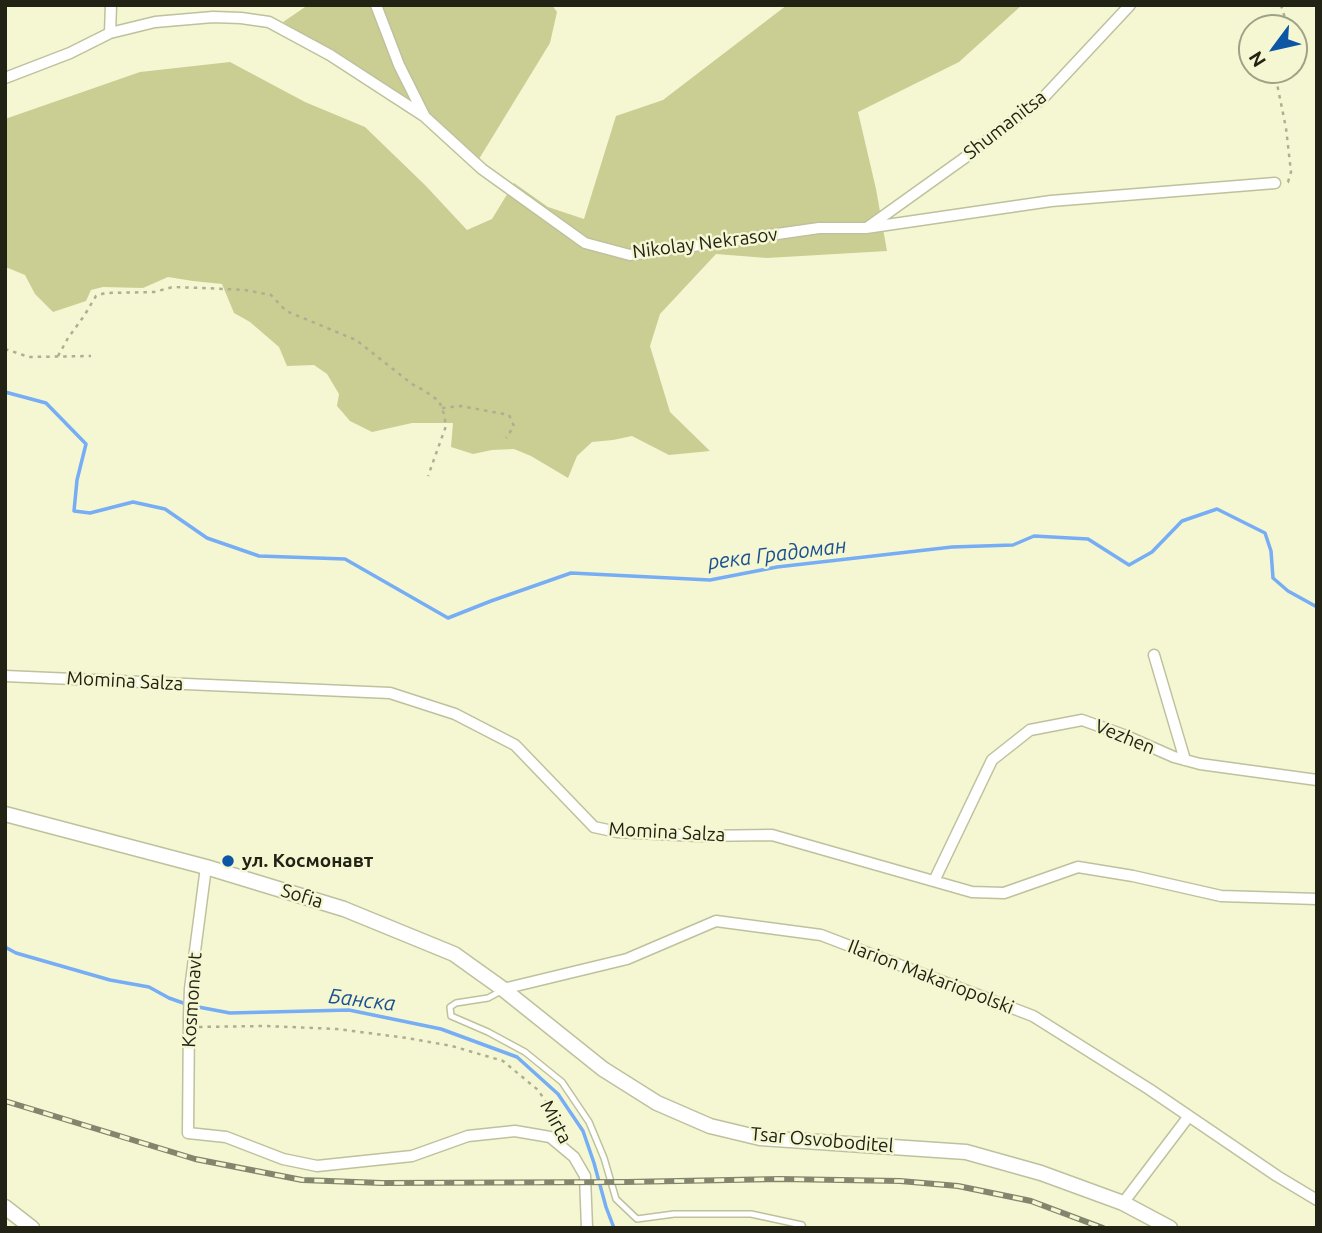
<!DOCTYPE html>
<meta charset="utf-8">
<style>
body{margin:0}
#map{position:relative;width:1322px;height:1233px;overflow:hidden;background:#f4f7d2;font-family:Ubuntu,sans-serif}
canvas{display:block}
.frame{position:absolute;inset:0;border:7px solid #222215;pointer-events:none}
.north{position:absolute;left:1238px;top:14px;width:70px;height:70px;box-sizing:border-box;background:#f4f7d2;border:2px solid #a0a286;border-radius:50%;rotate:237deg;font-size:19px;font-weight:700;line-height:28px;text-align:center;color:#222215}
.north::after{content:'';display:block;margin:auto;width:24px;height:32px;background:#0d56a5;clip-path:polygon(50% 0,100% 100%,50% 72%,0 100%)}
</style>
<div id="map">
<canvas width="1322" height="1233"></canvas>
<div class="frame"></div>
<div class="north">N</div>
</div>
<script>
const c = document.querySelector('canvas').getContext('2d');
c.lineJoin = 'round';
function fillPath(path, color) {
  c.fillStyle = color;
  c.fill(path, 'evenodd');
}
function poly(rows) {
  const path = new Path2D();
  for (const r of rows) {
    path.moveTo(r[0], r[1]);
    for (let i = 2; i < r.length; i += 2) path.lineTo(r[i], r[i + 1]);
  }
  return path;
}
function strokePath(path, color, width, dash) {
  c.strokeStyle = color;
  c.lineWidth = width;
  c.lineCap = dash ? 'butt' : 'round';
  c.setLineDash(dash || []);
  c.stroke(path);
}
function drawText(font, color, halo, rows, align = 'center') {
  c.font = font + ' Ubuntu,sans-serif';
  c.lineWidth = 5;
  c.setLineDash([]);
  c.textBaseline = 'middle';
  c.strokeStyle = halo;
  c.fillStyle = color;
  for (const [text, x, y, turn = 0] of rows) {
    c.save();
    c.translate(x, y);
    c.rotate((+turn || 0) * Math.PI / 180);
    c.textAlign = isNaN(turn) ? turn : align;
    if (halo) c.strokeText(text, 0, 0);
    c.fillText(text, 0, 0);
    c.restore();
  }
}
fillPath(poly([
 [308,5,552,5,557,12,550,43,479,159,412,105,283,22],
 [787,5,1022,5,959,62,858,112,876,189,887,251,767,258,716,254,660,314,650,346,670,412,710,451,669,455,632,436,613,440,592,442,577,456,568,478,531,456,514,449,492,450,473,454,451,447,453,423,412,423,372,432,350,421,337,406,339,394,327,374,314,365,287,366,279,347,250,322,234,313,222,284,193,281,168,277,143,288,103,287,91,290,86,301,53,312,35,294,25,275,8,268,5,269,5,119,140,72,230,62,305,102,365,127,425,185,467,230,492,219,514,183,548,207,584,219,616,116,663,100]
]), '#cbce93');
strokePath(poly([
 [5,392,46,403,86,444,77,480,74,511,90,513,133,502,165,509,207,538,259,556,345,559,448,618,491,601,571,573,710,580,777,567,952,547,1013,545,1034,536,1088,539,1129,565,1152,552,1182,521,1217,509,1265,533,1271,551,1273,578,1288,591,1317,607],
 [5,947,16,953,110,980,149,987,169,998,186,1004],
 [193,1006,230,1013,349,1010,441,1029,517,1057,558,1094,583,1131,594,1163,606,1207,614,1228]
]), '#76adf4', 3.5);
const lane = poly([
 [501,991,488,998,456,1003,450,1007,451,1016,488,1032,525,1052,562,1082,589,1122,604,1158,616,1199,637,1219,674,1214,751,1214,802,1225,803,1228]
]);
const street = poly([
 [376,5,399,65,424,115],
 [110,33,111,5],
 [5,78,70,53,110,33,155,22,213,17,241,18,269,22,330,55,424,116,482,169,585,243,630,255,819,228,866,228,1051,201,1275,183],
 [868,227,963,159,1044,97,1130,5],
 [1154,655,1185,760],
 [5,676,390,693,455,714,515,745,594,827,617,832,698,836,772,835,972,892,1004,893,1078,867,1133,876,1221,896,1317,899],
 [206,867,190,989,189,1017,188,1133,226,1137,283,1159,317,1166,412,1156,468,1136,515,1131,550,1137,574,1157,585,1176,587,1228],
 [934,881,992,760,1030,730,1082,720,1124,735,1174,757,1200,764,1317,780],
 [503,989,627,959,716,921,821,935,1033,1016,1149,1089,1277,1176,1317,1200],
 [1123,1203,1189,1116]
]);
const secondary = poly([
 [5,814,206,867,344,909,454,954,503,989,603,1069,657,1103,710,1126,760,1138,966,1152,1041,1173,1123,1203,1170,1228],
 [5,1207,32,1228]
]);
strokePath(lane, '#bfc19d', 8);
strokePath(street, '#bfc19d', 13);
strokePath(secondary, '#bfc19d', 17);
strokePath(poly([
 [1281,5,1288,28],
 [1276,70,1275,74,1286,128,1291,172,1288,182,1286,182],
 [5,349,29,357,91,356],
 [58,356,68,338,84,316,96,296,105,293,154,292,173,287,203,288,245,290,271,295,286,311,356,340,412,384,425,391,439,401,444,414,446,426,428,476],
 [442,408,461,406,509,415,514,426,506,438],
 [199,1027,266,1026,337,1029,407,1038,452,1046,503,1061,538,1090,561,1124,565,1135]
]), '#adaf92', 2.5, [3.5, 5]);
strokePath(lane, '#fff', 5);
strokePath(street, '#fff', 10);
strokePath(secondary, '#fff', 14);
const rail = poly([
 [5,1101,195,1159,302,1180,382,1183,627,1182,780,1179,900,1181,958,1186,1031,1201,1103,1228]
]);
strokePath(rail, '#84856d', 6);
strokePath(rail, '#f4f7d2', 3.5, [10]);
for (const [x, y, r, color] of [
 [228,861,7,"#0d56a5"]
]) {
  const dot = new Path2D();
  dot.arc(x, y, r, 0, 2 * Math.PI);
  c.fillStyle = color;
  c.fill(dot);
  strokePath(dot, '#f4f7d2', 2.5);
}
drawText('19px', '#222215', '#f4f7d2', [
 ["Shumanitsa",1005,125,-38],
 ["Nikolay Nekrasov",705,243,-7],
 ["Momina Salza",125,681,3],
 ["Vezhen",1125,737,22],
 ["Momina Salza",667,832,3],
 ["Sofia",302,896,17],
 ["Ilarion Makariopolski",931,977,21],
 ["Kosmonavt",192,1000,-86],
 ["Mirta",556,1122,62],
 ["Tsar Osvoboditel",822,1140,5]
]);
drawText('bold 19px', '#222215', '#f4f7d2', [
 ["ул. Космонавт",242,861]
], 'left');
drawText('italic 21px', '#1c5191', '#f4f7d2', [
 ["река Градоман",777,554,-7],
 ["Банска",362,1000,7]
]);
</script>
